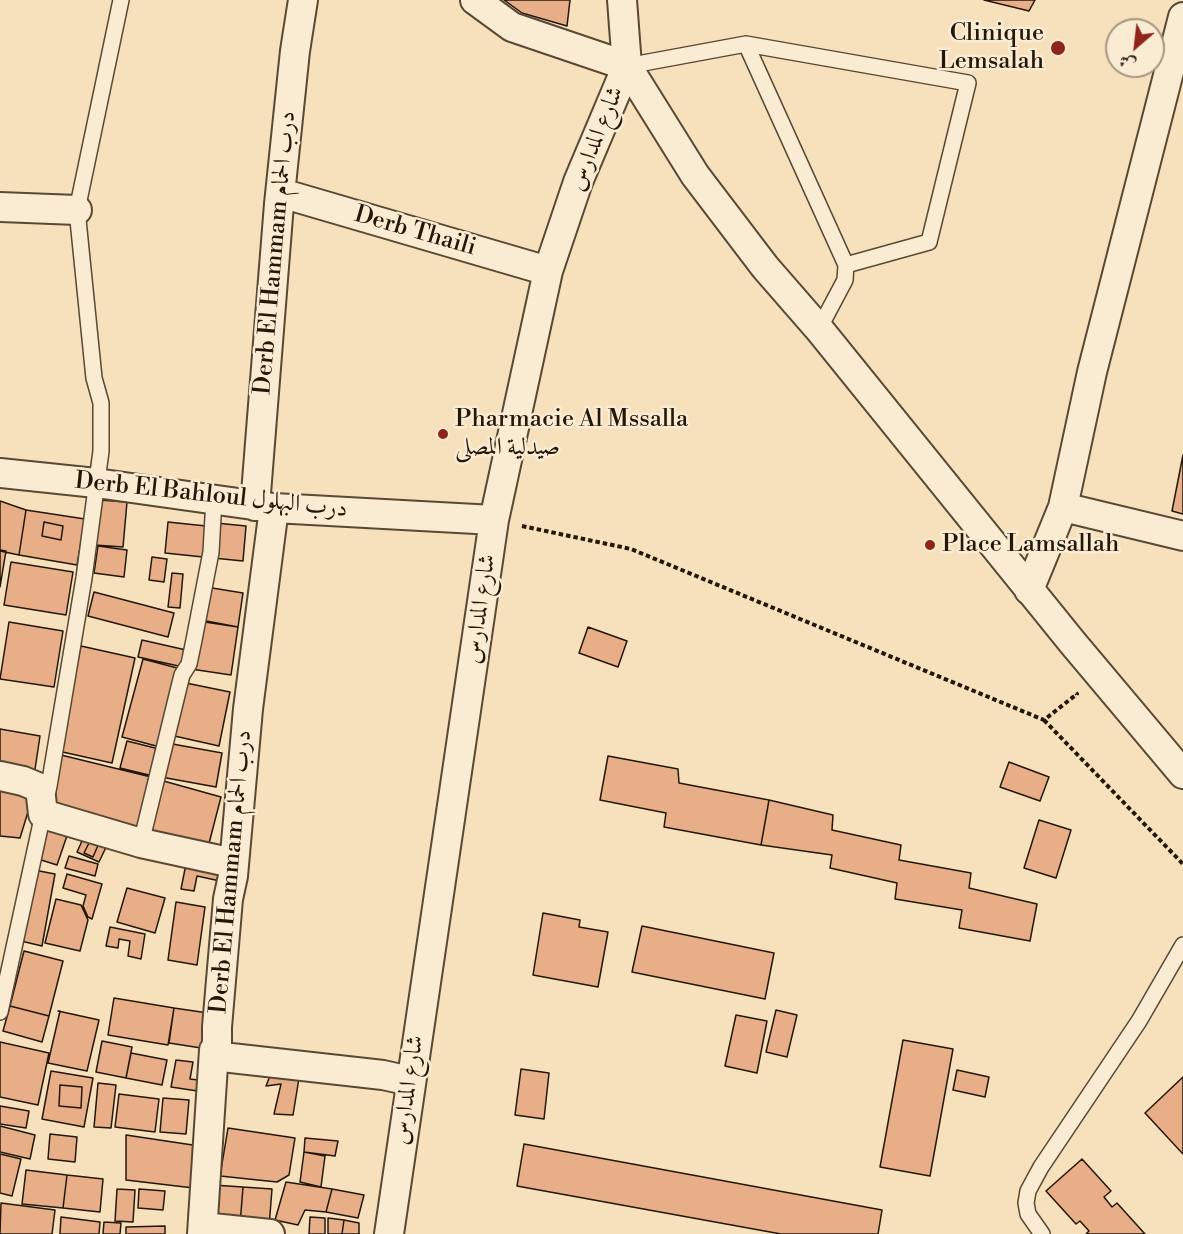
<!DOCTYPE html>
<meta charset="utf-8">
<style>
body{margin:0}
#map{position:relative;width:1183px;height:1234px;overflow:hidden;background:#f7e0bc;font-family:"Libre Bodoni",Amiri,serif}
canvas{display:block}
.north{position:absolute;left:1105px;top:18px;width:60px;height:60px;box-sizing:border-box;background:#faebd3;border:2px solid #a49682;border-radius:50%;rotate:208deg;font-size:16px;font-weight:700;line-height:24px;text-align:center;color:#231708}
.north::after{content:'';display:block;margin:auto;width:21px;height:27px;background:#8f2418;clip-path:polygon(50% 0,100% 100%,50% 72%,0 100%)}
</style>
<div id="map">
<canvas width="1183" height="1234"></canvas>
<div class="north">ش</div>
</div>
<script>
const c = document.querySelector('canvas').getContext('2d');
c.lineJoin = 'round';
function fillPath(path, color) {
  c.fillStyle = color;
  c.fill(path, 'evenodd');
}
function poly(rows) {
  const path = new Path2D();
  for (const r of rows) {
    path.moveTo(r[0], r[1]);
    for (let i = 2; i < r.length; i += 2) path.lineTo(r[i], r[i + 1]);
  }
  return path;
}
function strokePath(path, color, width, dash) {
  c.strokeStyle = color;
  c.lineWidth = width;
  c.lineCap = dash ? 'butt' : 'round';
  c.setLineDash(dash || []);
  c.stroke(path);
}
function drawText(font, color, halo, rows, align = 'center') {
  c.font = font + ' "Libre Bodoni",Amiri,serif';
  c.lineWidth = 5;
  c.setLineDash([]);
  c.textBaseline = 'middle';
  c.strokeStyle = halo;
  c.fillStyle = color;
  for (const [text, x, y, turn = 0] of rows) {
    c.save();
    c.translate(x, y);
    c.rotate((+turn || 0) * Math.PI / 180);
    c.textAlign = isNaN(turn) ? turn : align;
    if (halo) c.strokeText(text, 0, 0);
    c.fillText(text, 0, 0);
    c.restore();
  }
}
const building = poly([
 [504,0,570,0,567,26,522,13,504,0],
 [984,0,1035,0,1029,11,984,0],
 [1183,455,1183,514,1172,511,1183,455],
 [99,500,127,502,123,547,95,545,99,500],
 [0,501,26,510,19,555,0,551,0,501],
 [26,510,85,519,77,565,19,555,26,510],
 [44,522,63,526,61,540,42,536,44,522],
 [44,522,63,526,61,540,42,536,44,522],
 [168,522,206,526,203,557,165,553,168,522],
 [206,522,246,526,243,561,203,557,206,522],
 [98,546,127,550,124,577,94,573,98,546],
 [0,550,6,551,0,587,0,550],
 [152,557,167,559,164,582,149,580,152,557],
 [11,562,73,572,66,615,4,605,11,562],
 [172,573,183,574,180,608,168,607,172,573],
 [206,587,243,593,238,627,201,620,206,587],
 [94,592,174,613,168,637,88,616,94,592],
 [198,621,238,627,231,675,191,669,198,621],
 [9,622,63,631,54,687,0,679,9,622],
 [588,627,627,641,618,667,579,653,588,627],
 [142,640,186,650,183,667,138,657,142,640],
 [81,646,135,658,112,763,58,751,81,646],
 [143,659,181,669,160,747,122,737,143,659],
 [181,682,230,692,219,746,170,735,181,682],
 [0,729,40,736,34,776,0,771,0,729],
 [127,741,159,749,153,776,120,768,127,741],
 [167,743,222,753,216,787,161,777,167,743],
 [61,755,151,777,137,833,47,810,61,755],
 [608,756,678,769,679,783,769,800,761,845,664,827,666,813,600,800,608,756],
 [1009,762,1049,777,1040,801,1000,787,1009,762],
 [160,780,221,797,206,855,144,838,160,780],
 [0,785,35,789,20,838,0,836,0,785],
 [769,800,833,815,832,830,901,845,899,860,971,873,969,888,1037,904,1030,941,959,928,962,910,895,899,897,883,830,868,832,855,761,845,769,800],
 [51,818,71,824,57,865,38,859,51,818],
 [1039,820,1071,830,1056,878,1024,868,1039,820],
 [87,830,109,841,99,862,77,852,87,830],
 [91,839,99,843,93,857,84,853,91,839],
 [91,839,99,843,93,857,84,853,91,839],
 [69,856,98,864,95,876,65,868,69,856],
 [186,864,233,876,220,881,197,876,194,891,181,889,186,864],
 [34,870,55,874,42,946,21,941,34,870],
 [67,874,102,884,92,919,88,917,83,906,86,895,63,888,67,874],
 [127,888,165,898,155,933,117,922,127,888],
 [56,899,81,905,88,920,80,951,45,943,56,899],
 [176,902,205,907,197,965,168,960,176,902],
 [543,913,580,920,579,927,608,932,598,987,533,975,543,913],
 [642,926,774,953,765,999,632,972,642,926],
 [110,927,145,934,141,959,128,956,130,941,119,939,118,948,106,946,110,927],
 [24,951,63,961,49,1016,10,1006,24,951],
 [114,998,174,1008,168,1045,108,1035,114,998],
 [10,1006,49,1016,42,1042,3,1031,10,1006],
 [174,1008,208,1013,214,1050,169,1043,174,1008],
 [776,1010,797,1015,787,1057,766,1052,776,1010],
 [58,1011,99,1020,87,1071,48,1063,60,1011,58,1011],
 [736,1015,767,1021,757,1073,725,1066,736,1015],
 [903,1040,953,1049,930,1176,880,1167,903,1040],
 [102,1041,132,1047,126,1078,96,1072,102,1041],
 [0,1042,49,1053,38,1105,0,1097,0,1042],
 [131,1053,167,1060,162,1085,126,1078,131,1053],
 [176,1060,193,1062,190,1079,206,1081,204,1092,171,1087,176,1060],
 [521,1069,549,1073,544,1119,515,1115,521,1069],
 [957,1070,989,1077,985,1097,953,1090,957,1070],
 [51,1071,93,1078,84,1127,42,1119,51,1071],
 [60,1085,82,1087,81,1108,59,1106,60,1085],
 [270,1076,299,1078,293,1115,274,1114,281,1084,266,1086,270,1076],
 [1183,1077,1183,1154,1145,1113,1183,1077],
 [98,1083,116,1085,111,1128,94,1127,98,1083],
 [60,1085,82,1087,81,1108,59,1106,60,1085],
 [119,1094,159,1099,155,1132,115,1127,119,1094],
 [163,1098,189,1100,186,1134,160,1132,163,1098],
 [0,1106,29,1111,26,1128,0,1124,0,1106],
 [0,1126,35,1135,30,1159,0,1152,0,1126],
 [228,1128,295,1138,289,1175,277,1182,220,1176,228,1128],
 [50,1134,77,1137,75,1162,48,1159,50,1134],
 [126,1135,206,1147,202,1189,126,1180,126,1135],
 [305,1138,338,1141,335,1156,304,1152,305,1138],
 [524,1144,882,1210,878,1234,781,1234,517,1186,524,1144],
 [304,1152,325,1156,321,1187,300,1182,304,1152],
 [0,1154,21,1159,12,1196,0,1193,0,1154],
 [1082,1159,1111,1191,1104,1197,1112,1207,1117,1203,1145,1234,1086,1234,1089,1231,1080,1221,1076,1224,1046,1191,1082,1159],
 [26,1170,67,1175,63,1208,22,1204,26,1170],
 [67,1175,103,1179,100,1212,63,1208,67,1175],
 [286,1182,332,1189,326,1212,305,1210,298,1225,275,1220,286,1182],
 [213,1185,243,1187,240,1225,210,1223,213,1185],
 [243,1187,272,1189,269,1227,240,1225,243,1187],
 [117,1189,135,1190,133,1222,115,1221,117,1189],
 [139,1189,165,1191,163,1210,138,1208,139,1189],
 [332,1189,364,1195,358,1218,326,1212,332,1189],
 [1,1203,55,1210,52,1234,0,1234,1,1203],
 [61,1217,100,1222,99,1234,60,1234,61,1217],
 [310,1217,325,1218,325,1234,309,1234,310,1217],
 [328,1218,344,1220,342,1234,328,1234,328,1218],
 [344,1220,359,1223,359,1234,342,1234,344,1220],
 [104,1222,121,1223,120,1234,103,1234,104,1222],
 [165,1226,165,1234,126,1234,126,1227,165,1226]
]);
fillPath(building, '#e7ae88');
strokePath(building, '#231708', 1.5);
const service = poly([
 [746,44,846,265,845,280,819,329],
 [627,66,746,44,968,83,929,242,846,265],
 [141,843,179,687,182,675,189,664,194,640,211,552,214,499],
 [0,1012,49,786,84,578,101,451,101,403,94,378,77,210,121,0],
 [1042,1234,1028,1214,1026,1203,1028,1191,1041,1167,1139,1021,1183,945]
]);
const minor = poly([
 [475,0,512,27,627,66],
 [627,66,695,175,765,267,819,329,1072,642,1183,774],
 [281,193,548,271],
 [0,207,77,210],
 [0,473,96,483,274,508,494,520],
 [255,506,279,204,295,51,303,0],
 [1063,507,1183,536],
 [1029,590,1063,507,1092,372,1183,17],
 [0,776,23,781,40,788,43,814,141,843,233,863],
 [217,1049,222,1057,383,1075,410,1081],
 [203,1227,270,1234],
 [202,1234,214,1050,217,1049,217,1027,228,899,233,876,248,709,274,508],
 [389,1234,494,520,548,271,578,182,627,66,622,0]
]);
strokePath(service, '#584935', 18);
strokePath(minor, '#584935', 32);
strokePath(poly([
 [522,526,631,549,1044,720,1077,694,1076,693],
 [1044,720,1183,864]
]), '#231708', 4, [4.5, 3]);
strokePath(service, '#faebd3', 15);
strokePath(minor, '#faebd3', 28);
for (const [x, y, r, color] of [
 [1058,48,8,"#8f2418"],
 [443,434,6,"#8f2418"],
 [930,545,6,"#8f2418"]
]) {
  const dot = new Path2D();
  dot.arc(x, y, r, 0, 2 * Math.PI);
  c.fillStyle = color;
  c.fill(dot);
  strokePath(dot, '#faebd3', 2);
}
drawText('24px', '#231708', '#faebd3', [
 ["Clinique",1044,34,"right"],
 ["Lemsalah",1044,62,"right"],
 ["Pharmacie Al Mssalla",455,420],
 ["صيدلية المصلى",455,448],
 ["Place Lamsallah",942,545]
], 'left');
drawText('24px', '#231708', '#faebd3', [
 ["شارع المدارس",597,139,-68],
 ["Derb Thaili",415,232,16],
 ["Derb El Hammam درب الحمام",276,253,-85],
 ["Derb El Bahloul درب البهلول",211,496,6],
 ["شارع المدارس",481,609,-82],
 ["Derb El Hammam درب الحمام",232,872,-85],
 ["شارع المدارس",409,1090,-82]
]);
</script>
